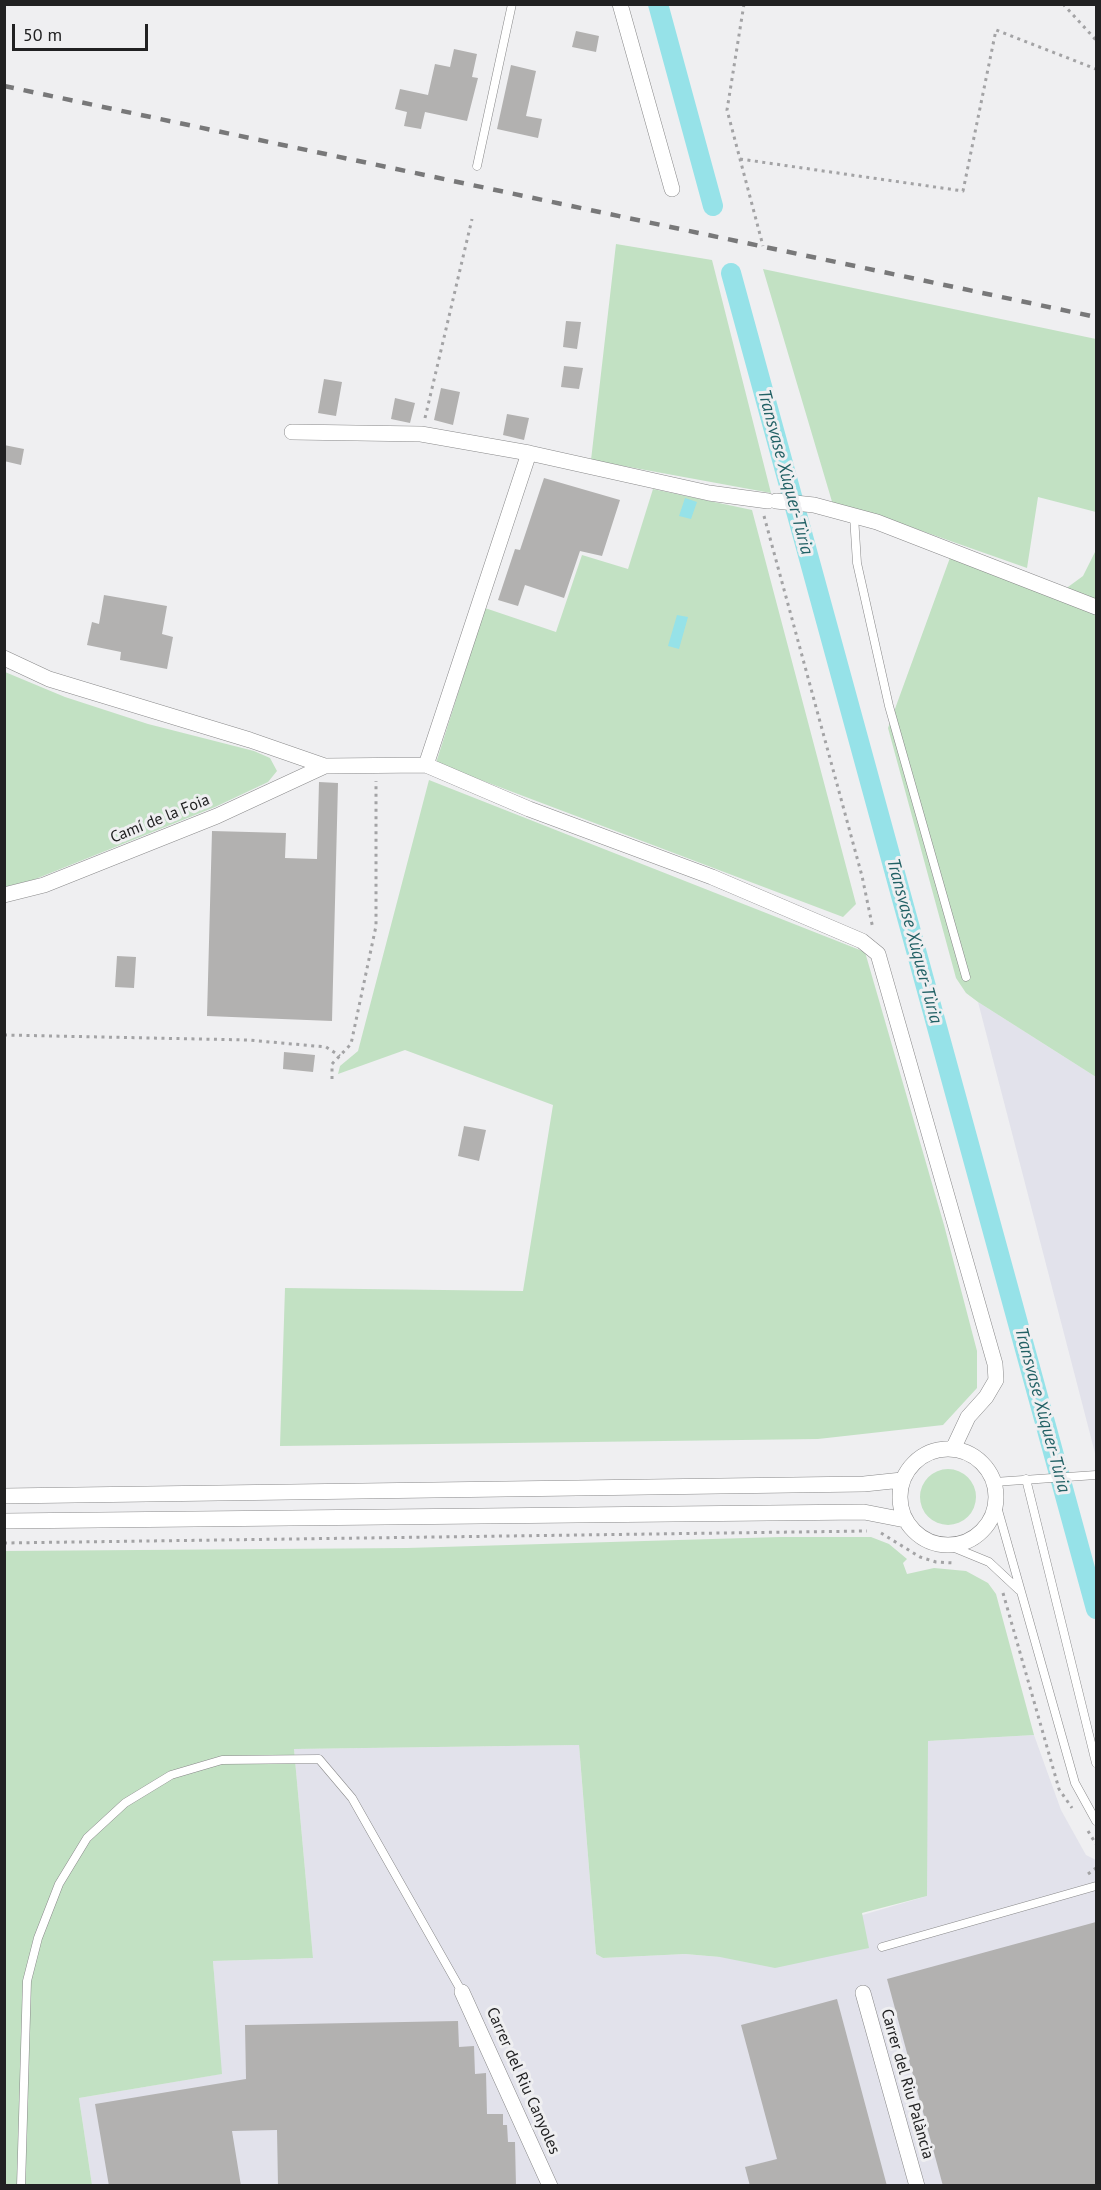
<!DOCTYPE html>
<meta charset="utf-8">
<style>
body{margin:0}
#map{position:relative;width:1101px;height:2190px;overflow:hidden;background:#efeff1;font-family:"PT Sans",sans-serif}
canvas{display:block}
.frame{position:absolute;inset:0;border:6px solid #212122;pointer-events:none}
.scale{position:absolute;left:12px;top:24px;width:136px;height:27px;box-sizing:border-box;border:3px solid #212122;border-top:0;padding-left:8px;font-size:18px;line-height:21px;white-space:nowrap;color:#212122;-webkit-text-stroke:4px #efeff1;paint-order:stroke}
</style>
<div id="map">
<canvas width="1101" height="2190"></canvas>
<div class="frame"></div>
<div class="scale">50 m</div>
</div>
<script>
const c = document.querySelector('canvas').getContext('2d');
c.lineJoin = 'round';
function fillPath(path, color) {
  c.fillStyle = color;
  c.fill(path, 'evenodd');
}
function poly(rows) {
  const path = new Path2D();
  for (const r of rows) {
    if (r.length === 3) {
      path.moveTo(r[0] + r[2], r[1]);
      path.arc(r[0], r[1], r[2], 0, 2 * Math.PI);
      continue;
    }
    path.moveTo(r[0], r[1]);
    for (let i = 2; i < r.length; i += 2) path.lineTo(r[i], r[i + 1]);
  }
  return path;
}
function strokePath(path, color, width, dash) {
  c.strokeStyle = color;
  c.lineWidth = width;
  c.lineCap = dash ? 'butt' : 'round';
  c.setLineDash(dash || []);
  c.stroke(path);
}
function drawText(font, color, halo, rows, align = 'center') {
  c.font = font + ' "PT Sans",sans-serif';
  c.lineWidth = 6;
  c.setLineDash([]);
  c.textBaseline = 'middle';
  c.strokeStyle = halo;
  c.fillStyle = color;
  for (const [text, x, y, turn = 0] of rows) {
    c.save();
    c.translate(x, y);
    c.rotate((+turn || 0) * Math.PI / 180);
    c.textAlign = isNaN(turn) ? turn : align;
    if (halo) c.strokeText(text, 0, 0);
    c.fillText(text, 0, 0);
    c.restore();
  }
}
fillPath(poly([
 [978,1002,1096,1077,1096,1457],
 [1034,1735,1061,1810,1086,1855,1096,1860,1096,2185,92,2185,79,2098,221,2074,213,1961,313,1958,294,1749,579,1745,596,1954,603,1958,685,1954,720,1957,927,1896,927,1741]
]), '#e2e2eb');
fillPath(poly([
 [616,244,712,260,771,493,591,460],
 [763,269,1096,339,1096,512,1038,497,1027,568,888,519,833,505],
 [653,489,752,510,856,904,843,917,436,763,485,608,556,632,582,555,628,569],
 [1096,550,1096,1077,978,1002,966,993,956,978,888,728,951,555,1064,597,1068,587,1083,576],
 [5,672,65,697,148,724,254,751,270,758,277,771,268,782,215,807,33,880,5,887],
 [429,780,865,952,944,1225,977,1351,977,1388,943,1425,818,1439,280,1446,285,1288,523,1291,553,1105,405,1050,338,1074,340,1066,358,1051],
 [948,1497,28],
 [780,1537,871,1537,889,1544,907,1559,903,1563,907,1574,934,1568,966,1571,988,1583,996,1594,1034,1735,928,1741,927,1896,862,1913,869,1948,775,1968,720,1957,685,1954,603,1958,596,1954,579,1745,294,1749,313,1958,213,1961,222,2074,79,2098,92,2185,5,2185,4,1551,407,1548]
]), '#c2e1c3');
fillPath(poly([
 [685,498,697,502,691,519,679,516],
 [677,615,688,617,679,649,668,646]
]), '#96e2e8');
strokePath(poly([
 [658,4,713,206],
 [731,273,1096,1609]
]), '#96e2e8', 20);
fillPath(poly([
 [576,31,599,36,596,52,572,47],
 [454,49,477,54,472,77,478,78,467,121,425,112,421,129,404,126,407,112,395,109,400,89,428,95,435,64,450,67],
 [511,65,536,71,526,116,542,119,538,138,497,129],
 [566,321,581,322,577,349,563,347],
 [564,366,583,368,579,389,561,387],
 [324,379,342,382,336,416,318,413],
 [441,388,460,392,453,425,434,420],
 [395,398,415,403,410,423,391,419],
 [507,414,529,418,524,440,503,435],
 [4,445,24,449,21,465,4,461],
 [544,478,620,500,602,556,580,551,564,598,525,585,518,606,498,600,515,549,520,550],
 [104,595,167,606,162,634,173,637,167,669,120,660,121,652,87,645,92,622,99,624],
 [319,782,338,783,332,1021,207,1016,212,831,286,833,285,858,317,859],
 [117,956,136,957,134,988,115,987],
 [284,1052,315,1055,313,1072,283,1069],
 [464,1126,486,1130,479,1161,458,1156],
 [1096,1922,1096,2186,943,2186,887,1979],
 [837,1999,887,2186,750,2186,745,2167,777,2159,741,2025],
 [458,2021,459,2047,474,2046,475,2074,486,2073,487,2114,503,2114,503,2125,507,2125,508,2142,515,2142,516,2186,278,2186,277,2130,232,2131,241,2186,109,2186,95,2104,246,2079,245,2025]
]), '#b2b1b0');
const service = poly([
 [477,166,512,4],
 [854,516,857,563,889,706,966,977],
 [1026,1479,1096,1763],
 [994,1482,1096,1475],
 [996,1503,1075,1783,1096,1821],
 [950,1546,989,1562,1019,1590],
 [882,1947,1096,1886],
 [21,2186,27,1981,38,1938,59,1884,87,1838,125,1803,171,1775,222,1760,319,1759,352,1798,462,1992]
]);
const minor = poly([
 [620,4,672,189],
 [292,432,421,434,529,453],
 [776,501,814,505,877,522,1096,607],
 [4,658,49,679,250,740,325,766,426,765,529,809,712,877,862,941,878,954,995,1364,996,1380,986,1397,968,1417,953,1449],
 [426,765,529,453,709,493,768,501],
 [4,895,44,885,217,816,325,766],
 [948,1497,48],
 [4,1496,864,1484,902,1480],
 [4,1521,864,1512,905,1520],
 [462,1992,550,2186],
 [863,1993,917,2186]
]);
strokePath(service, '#89898a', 9);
strokePath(minor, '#89898a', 16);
strokePath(poly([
 [744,4,727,110,763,246],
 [1063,4,1096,40],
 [740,159,963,191,996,30,1096,69],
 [425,418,472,219],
 [764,516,862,876,873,929],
 [4,1035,248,1040,326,1047,340,1056],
 [332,1079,332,1064,351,1044,376,926,376,781],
 [881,1533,920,1557,936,1562,954,1563],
 [4,1543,867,1531],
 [1003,1593,1059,1789,1072,1808],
 [1088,1831,1096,1844],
 [1088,1874,1096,1868]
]), '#a3a3a5', 3, [3, 4.5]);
strokePath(service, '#fff', 8);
strokePath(minor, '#fff', 15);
strokePath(poly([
 [4,86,1096,317]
]), '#787879', 4.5, [10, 10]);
drawText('16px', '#212122', '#efeff1', [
 ["Camí de la Foia",160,819,-22],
 ["Carrer del Riu Canyoles",523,2081,66],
 ["Carrer del Riu Palància",907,2084,74]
]);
drawText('italic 18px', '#226165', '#efeff1', [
 ["Transvase Xùquer-Tùria",785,472,75],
 ["Transvase Xùquer-Tùria",914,941,75],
 ["Transvase Xùquer-Tùria",1042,1410,75]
]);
</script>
